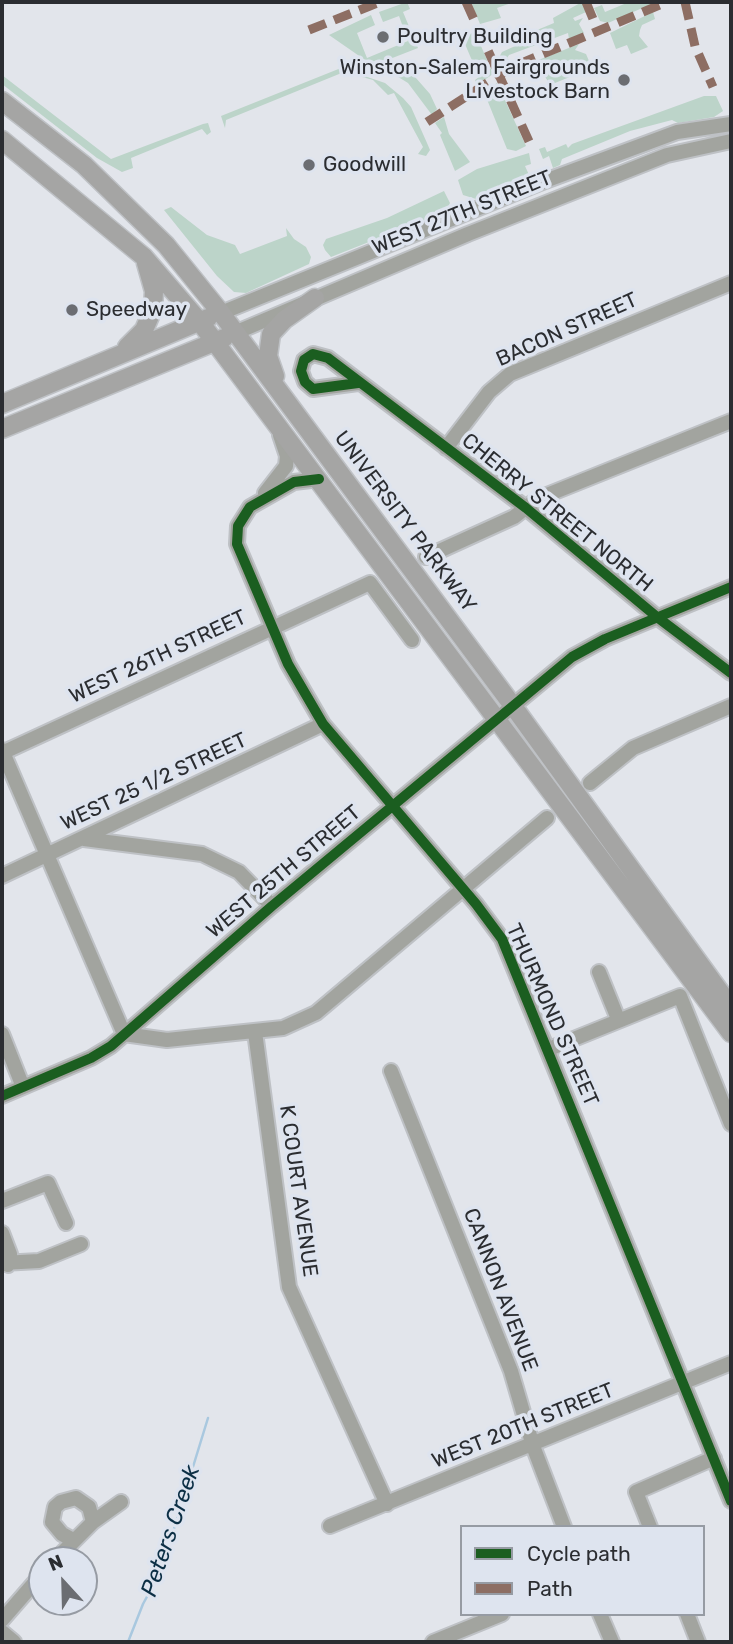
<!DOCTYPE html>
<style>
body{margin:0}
#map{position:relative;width:733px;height:1644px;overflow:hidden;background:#e2e5eb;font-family:Rubik,sans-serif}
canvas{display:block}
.frame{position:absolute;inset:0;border:4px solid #2b2d31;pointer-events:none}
.legend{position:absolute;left:460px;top:1525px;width:245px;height:91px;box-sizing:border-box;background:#dee4ef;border:2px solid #969ba3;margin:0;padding:9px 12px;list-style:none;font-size:21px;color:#2b2d31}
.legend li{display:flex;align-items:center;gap:14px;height:35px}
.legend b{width:35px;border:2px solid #969ba3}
.north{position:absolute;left:28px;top:1546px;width:70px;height:70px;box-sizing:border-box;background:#dee4ef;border:2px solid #969ba3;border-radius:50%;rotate:338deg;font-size:19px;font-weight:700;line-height:28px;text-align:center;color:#2b2d31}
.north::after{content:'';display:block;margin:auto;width:24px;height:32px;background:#6b6d72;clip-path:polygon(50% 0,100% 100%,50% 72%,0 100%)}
</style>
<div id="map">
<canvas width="733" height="1644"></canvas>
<div class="frame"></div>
<ul class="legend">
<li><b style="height:9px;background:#1b5e20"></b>Cycle path</li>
<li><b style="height:9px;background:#8d6e63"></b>Path</li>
</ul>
<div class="north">N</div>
</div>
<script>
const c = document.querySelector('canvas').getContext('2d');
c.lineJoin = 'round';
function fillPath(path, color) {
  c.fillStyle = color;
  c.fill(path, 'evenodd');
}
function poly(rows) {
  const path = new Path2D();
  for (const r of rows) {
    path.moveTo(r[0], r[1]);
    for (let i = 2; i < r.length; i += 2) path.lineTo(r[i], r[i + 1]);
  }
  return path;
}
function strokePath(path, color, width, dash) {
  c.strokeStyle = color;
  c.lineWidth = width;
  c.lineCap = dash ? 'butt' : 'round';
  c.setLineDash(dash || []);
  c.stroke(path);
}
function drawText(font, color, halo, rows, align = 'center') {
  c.font = font + ' Rubik,sans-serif';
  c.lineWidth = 7;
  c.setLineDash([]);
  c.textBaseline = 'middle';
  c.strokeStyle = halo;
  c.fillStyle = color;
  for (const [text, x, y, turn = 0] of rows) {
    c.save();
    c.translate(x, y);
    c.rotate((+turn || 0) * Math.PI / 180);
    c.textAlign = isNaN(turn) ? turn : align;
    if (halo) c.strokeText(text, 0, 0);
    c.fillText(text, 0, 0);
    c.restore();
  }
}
fillPath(poly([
 [407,2,410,9,403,12,418,48,377,64,365,60,329,35,371,15,375,25,357,33,367,58,408,41,399,16,383,22,379,12],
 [471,2,514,2,497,8,501,18,480,24],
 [582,2,586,12,573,18,575,21,583,18,579,24,584,33,569,39,568,33,509,55,507,58,510,62,497,61,502,52,524,42,525,35,554,23,553,18],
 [629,2,656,2,608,23,600,21,594,8,602,5,605,12],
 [653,12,655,19,642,25,640,30,639,36,648,47,631,54,627,45,616,49,610,33],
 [475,32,493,74,477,85,475,80,479,77,462,37],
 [579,44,575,50,586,54,592,68,550,85,536,61],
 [401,61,430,94,437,109,432,115,408,83,382,67],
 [341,68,385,83,403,98,411,107,427,143,430,150,426,156,418,154,423,147,394,93,388,95,373,80,344,72,226,120,225,128,221,116],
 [2,75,111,159,203,124,208,123,211,132,207,135,202,129,131,158,133,168,122,172,97,158,2,84],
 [497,83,526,146,516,151,507,149,484,92],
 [704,96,716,96,723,111,714,117,678,123,672,120,630,131,562,159,560,165,553,168,549,156,543,159,539,149,545,147,547,152,566,144,568,148,572,144],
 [444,117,449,134,470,162,455,171,440,135,442,133,435,123],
 [529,153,531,164,525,166,530,177,476,199,463,195,458,180,477,169],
 [444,191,450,203,445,212,331,257,325,250,323,245,326,239,387,218],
 [171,207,207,235,235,245,240,254,287,236,286,228,294,239,306,247,311,257,309,264,246,293,234,292,217,276,164,210]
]), '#bcd4c9');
strokePath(poly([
 [128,1642,143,1604,161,1571,208,1418]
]), '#a9c8df', 2.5);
const minor = poly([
 [221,313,545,181,677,132,731,124],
 [237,332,468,234,667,155,731,141],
 [358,383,313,389,305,382,301,371,304,360,313,354,328,358,526,508,657,617,731,673],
 [446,448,489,392,510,374,731,283],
 [319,479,294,482,250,507,238,526,237,544,288,664,323,724,476,904,502,939,731,1501],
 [265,493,286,466,287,456,280,435],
 [426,557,514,517,537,499,731,421],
 [2,750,124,1034,167,1040,283,1028,316,1013,547,818],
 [2,753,370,583,412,640],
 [590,783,633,748,731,706],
 [84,839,202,854,239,872,272,906],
 [2,876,323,724],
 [599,972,618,1019],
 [255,1032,289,1287,387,1504],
 [2,1034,23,1087],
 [549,1049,680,996,731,1124],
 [391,1071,511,1371,533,1446,564,1527],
 [2,1096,91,1058,111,1046,272,906,572,657,605,639,731,587],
 [2,1201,48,1183,66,1223],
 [2,1233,10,1254,8,1265],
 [2,1263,39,1261,81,1244],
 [330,1526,731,1363],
 [650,1527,636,1492,714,1458],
 [73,1540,62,1534,52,1522,55,1507,61,1502,76,1498,89,1507,93,1522],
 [55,1560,93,1522,121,1502],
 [600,1614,612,1642],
 [687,1614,698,1642],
 [2,1620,42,1574],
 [2,1632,14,1642],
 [433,1642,502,1614]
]);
const major = poly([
 [2,101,84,165,166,245,221,313,513,706,731,1007],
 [2,140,144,257,200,322,731,1033],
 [127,347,144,330,153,309,154,291,146,263],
 [275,376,268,356,271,334,284,320,315,298],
 [2,404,208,318],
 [2,429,224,338]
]);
strokePath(minor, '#bec1c5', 18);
strokePath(major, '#bec1c5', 21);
strokePath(minor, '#a2a49f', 14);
strokePath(major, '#a5a5a4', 18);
strokePath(poly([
 [466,2,532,148],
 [586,2,598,31],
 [685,2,695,46,713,87],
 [309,30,380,2],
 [427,122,512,67,667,2]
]), '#8d6e63', 9, [18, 9]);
strokePath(poly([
 [358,383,313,389,305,382,301,371,304,360,313,354,328,358,526,508,657,617,731,673],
 [319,479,294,482,250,507,238,526,237,544,288,664,323,724,476,904,502,939,731,1501],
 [2,1096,91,1058,111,1046,272,906,572,657,605,639,731,587]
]), '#1b5e20', 10);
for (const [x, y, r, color] of [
 [383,37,7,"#6b6d72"],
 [624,80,7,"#6b6d72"],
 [309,165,7,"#6b6d72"],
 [72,310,7,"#6b6d72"]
]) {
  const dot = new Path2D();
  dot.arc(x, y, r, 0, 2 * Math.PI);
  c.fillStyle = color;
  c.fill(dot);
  strokePath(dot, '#dee4ef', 2.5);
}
drawText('21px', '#2b2d31', '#dee4ef', [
 ["Poultry Building",397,37],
 ["Winston-Salem Fairgrounds",610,68,"right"],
 ["Livestock Barn",610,92,"right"],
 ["Goodwill",323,165],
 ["Speedway",86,310]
], 'left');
drawText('21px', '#2b2d31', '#dee4ef', [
 ["WEST 27TH STREET",462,213,-22],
 ["BACON STREET",567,330,-24],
 ["CHERRY STREET NORTH",557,513,39],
 ["UNIVERSITY PARKWAY",405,522,53],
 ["WEST 26TH STREET",158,657,-25],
 ["WEST 25 1/2 STREET",154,782,-25],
 ["WEST 25TH STREET",284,872,-40],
 ["THURMOND STREET",552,1015,66],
 ["K COURT AVENUE",298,1191,82],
 ["CANNON AVENUE",500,1290,69],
 ["WEST 20TH STREET",523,1426,-22]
]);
drawText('italic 23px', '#0c2f45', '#dee4ef', [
 ["Peters Creek",171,1531,-71]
]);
</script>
